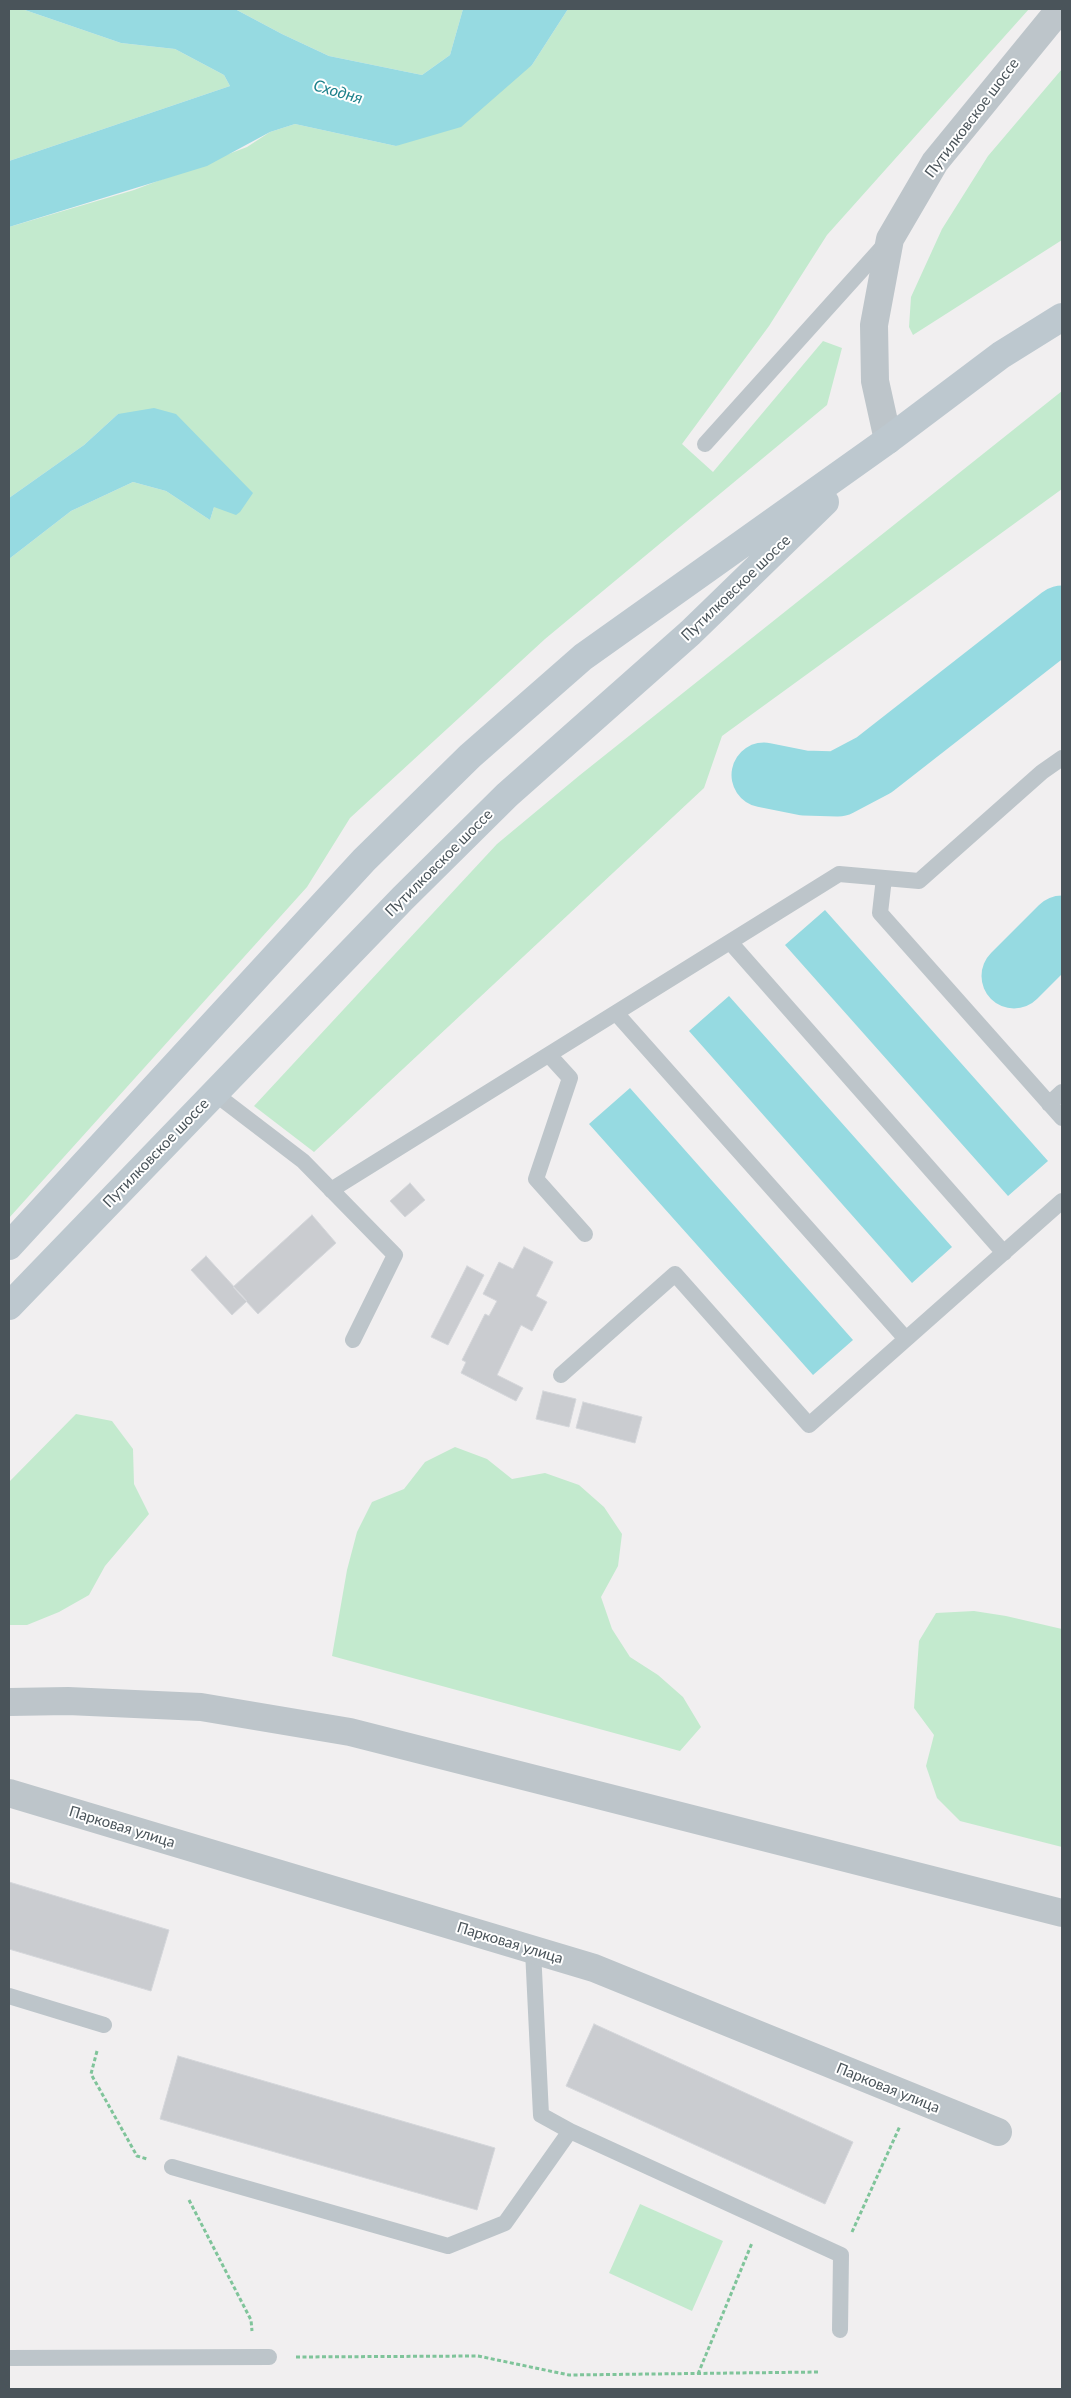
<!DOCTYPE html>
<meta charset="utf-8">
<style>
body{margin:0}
#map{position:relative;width:1071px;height:2398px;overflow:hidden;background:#f1eff0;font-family:Lato,sans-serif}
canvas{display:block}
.frame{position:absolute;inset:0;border:10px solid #4a545a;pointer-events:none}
</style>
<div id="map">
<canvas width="1071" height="2398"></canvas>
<div class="frame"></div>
</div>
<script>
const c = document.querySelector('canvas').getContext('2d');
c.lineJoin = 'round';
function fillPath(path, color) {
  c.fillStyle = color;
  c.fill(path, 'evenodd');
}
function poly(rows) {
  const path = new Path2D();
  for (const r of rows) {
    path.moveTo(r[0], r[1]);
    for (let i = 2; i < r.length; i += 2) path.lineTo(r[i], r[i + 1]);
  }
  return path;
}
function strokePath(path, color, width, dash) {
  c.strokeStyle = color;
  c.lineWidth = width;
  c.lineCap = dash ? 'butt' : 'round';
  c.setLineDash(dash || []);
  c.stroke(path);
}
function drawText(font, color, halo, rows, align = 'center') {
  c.font = font + ' Lato,sans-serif';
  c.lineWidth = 4;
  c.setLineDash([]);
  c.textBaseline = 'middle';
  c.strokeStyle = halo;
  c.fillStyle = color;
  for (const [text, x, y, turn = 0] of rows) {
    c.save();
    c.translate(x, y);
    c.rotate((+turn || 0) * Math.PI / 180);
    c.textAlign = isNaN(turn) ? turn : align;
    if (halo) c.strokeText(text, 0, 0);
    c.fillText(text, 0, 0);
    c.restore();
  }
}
fillPath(poly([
 [9,9,22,9,121,43,175,49,224,75,230,86,9,161],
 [235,9,463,9,450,55,422,75,329,56,282,34],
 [568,9,1029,9,827,235,769,326,682,444,713,472,823,341,842,348,827,405,545,639,350,818,307,887,9,1218,9,559,71,511,133,482,166,491,210,520,214,507,118,414,84,445,9,498,9,227,134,190,247,147,270,132,295,124,396,146,532,65],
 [1062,69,1062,240,913,335,909,327,911,297,942,229,988,156],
 [1062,391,1062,489,722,736,704,788,314,1152,254,1106,497,844,580,775],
 [76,1414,112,1421,133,1449,134,1484,149,1514,105,1566,89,1595,59,1612,27,1625,9,1625,9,1482],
 [455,1447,487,1459,512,1479,545,1473,579,1485,604,1507,622,1534,618,1566,601,1597,612,1629,630,1657,658,1675,683,1697,701,1727,680,1751,332,1656,347,1570,357,1532,372,1502,404,1489,425,1462],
 [974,1611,1006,1616,1062,1629,1062,1847,960,1821,937,1798,926,1766,934,1735,914,1708,919,1641,936,1613],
 [640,2204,723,2241,692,2311,609,2273]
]), '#c3eace');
fillPath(poly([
 [22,9,235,9,282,34,329,56,422,75,450,55,463,9,568,9,532,65,461,127,396,146,295,124,270,132,207,166,9,227,9,161,230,86,224,75,175,49,121,43],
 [154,408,176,414,253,493,240,512,236,515,214,507,210,520,166,491,133,482,71,511,9,559,9,498,84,445,118,414],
 [825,910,1048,1161,1008,1196,785,945],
 [729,996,952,1247,912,1283,689,1031],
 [630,1088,853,1340,813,1375,589,1124]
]), '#96dae1');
strokePath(poly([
 [764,775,804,783,838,784,874,765,1062,618],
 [1014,976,1062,928]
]), '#96dae1', 65);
const building = poly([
 [410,1183,425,1200,405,1217,390,1201,410,1183],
 [312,1215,336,1243,258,1314,233,1287,312,1215],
 [524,1247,553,1262,536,1296,547,1302,532,1331,521,1325,497,1375,523,1388,516,1401,461,1373,466,1362,462,1360,485,1314,489,1316,497,1301,483,1294,499,1262,513,1269,524,1247],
 [206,1256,247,1301,232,1315,191,1270,206,1256],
 [467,1266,484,1275,448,1345,431,1337,467,1266],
 [543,1391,576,1399,569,1427,536,1419,543,1391],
 [583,1402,642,1417,635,1443,576,1428,583,1402],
 [9,1882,169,1930,151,1991,9,1949,9,1882],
 [594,2024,853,2142,825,2204,566,2086,594,2024],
 [178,2056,495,2148,477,2210,160,2119,178,2056]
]);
fillPath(building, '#caccd0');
strokePath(building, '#d4d6da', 1);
strokePath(poly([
 [97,2051,91,2074,137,2156,147,2159],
 [189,2200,251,2320,252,2331],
 [852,2232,900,2126],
 [296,2357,478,2356,569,2375,818,2372],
 [698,2374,752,2243]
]), '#7fc49a', 3, [4, 2.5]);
strokePath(poly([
 [705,444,887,242],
 [884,878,880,913,1062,1118],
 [730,942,1004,1253],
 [616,1013,906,1339],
 [549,1055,570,1078,536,1179,585,1234],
 [214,1093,303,1161,395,1255,353,1340],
 [1049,1104,1062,1092],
 [331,1190,839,874,919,881,1042,772,1062,758],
 [561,1375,675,1274,809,1425,1062,1201],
 [533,1950,541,2115,570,2131,841,2255,840,2330],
 [9,1996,104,2025],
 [172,2167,448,2246,505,2223,570,2131],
 [9,2358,269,2357]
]), '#bdc5ca', 16);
strokePath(poly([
 [9,1702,68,1701,201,1707,350,1732,1062,1913],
 [9,1793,594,1968,998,2132]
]), '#bdc5ca', 28);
strokePath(poly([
 [888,440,875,381,874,325,890,239,935,162,1060,9]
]), '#bdc5ca', 28);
strokePath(poly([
 [9,1246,364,860,470,756,583,657,888,440,1001,355,1062,317],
 [9,1306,403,898,507,795,690,633,825,502]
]), '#bdc8cf', 28);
drawText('15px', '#4a545a', '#fff', [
 ["Путилковское шоссе",972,118,-53],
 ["Путилковское шоссе",736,588,-44],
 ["Путилковское шоссе",439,863,-45],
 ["Путилковское шоссе",156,1153,-46],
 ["Парковая улица",122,1827,17],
 ["Парковая улица",510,1943,17],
 ["Парковая улица",888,2088,22]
]);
drawText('italic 16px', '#1d818b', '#fff', [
 ["Сходня",338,92,16]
]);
</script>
